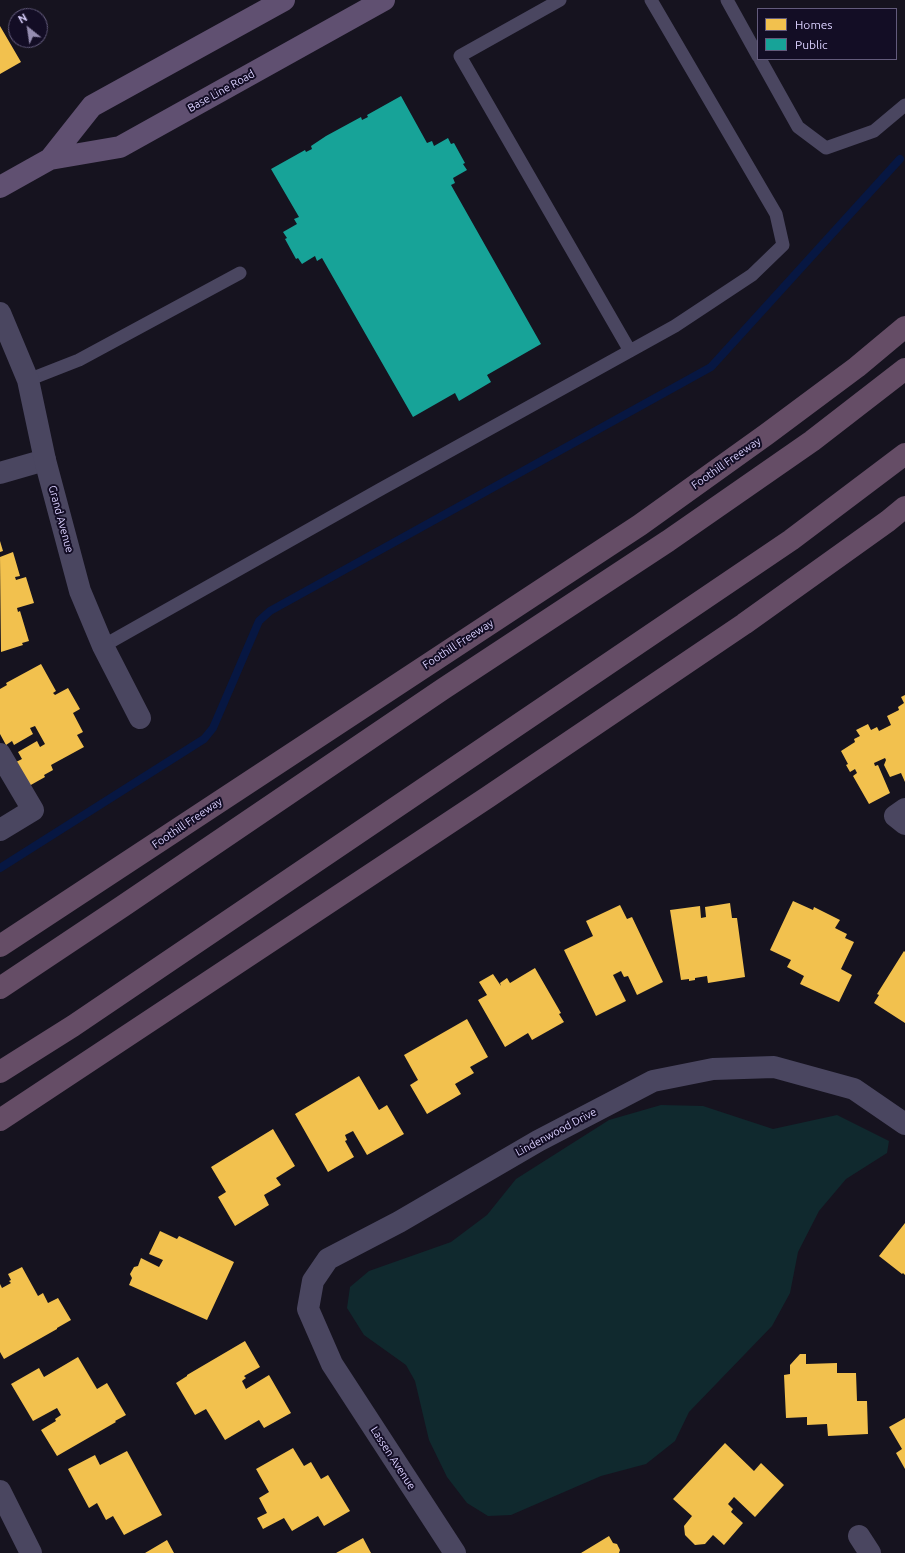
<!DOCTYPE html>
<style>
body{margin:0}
#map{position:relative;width:905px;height:1553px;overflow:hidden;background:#16131f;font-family:Ubuntu,sans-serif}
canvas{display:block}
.legend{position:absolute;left:757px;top:8px;width:140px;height:52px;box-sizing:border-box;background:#130d25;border:1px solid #635b7c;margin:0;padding:5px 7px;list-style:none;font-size:12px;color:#dbd1ff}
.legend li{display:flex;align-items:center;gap:8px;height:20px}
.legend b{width:20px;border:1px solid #635b7c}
.north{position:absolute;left:8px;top:8px;width:40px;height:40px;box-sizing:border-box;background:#130d25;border:1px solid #635b7c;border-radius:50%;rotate:330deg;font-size:11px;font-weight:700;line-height:16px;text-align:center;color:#dbd1ff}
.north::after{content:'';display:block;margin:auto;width:14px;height:18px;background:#968eb1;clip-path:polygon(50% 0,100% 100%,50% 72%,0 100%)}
</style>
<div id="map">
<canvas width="905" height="1553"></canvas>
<ul class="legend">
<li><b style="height:11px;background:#f2c14e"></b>Homes</li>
<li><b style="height:11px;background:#17a398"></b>Public</li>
</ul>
<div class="north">N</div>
</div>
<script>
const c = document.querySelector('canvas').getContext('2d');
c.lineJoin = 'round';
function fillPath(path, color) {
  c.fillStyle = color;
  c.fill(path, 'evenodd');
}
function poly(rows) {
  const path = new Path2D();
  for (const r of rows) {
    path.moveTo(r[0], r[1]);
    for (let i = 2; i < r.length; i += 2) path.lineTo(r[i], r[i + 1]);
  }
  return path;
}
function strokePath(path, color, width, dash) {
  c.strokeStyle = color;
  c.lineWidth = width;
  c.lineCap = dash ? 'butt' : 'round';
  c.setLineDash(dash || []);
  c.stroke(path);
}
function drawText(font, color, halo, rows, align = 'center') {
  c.font = font + ' Ubuntu,sans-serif';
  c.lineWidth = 4;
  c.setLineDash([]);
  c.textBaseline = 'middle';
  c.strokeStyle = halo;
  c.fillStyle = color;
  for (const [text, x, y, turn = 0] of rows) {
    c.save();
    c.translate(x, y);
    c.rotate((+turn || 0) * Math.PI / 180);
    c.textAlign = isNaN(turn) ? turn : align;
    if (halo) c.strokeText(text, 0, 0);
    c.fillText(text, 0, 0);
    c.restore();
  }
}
fillPath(poly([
 [661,1105,703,1106,773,1129,837,1115,889,1141,887,1153,846,1179,819,1211,798,1252,790,1293,772,1326,689,1412,675,1441,646,1464,601,1476,511,1515,488,1516,467,1503,447,1477,429,1440,415,1381,406,1365,364,1335,347,1308,350,1287,369,1271,451,1242,487,1215,516,1179,609,1120]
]), '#10292e');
fillPath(poly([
 [0,26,21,62,0,74],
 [0,541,3,551,0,552],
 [13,552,20,576,15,577,16,580,26,577,34,603,17,608,18,612,20,611,29,641,22,643,23,645,1,652,0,557],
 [41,664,56,691,53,693,55,695,68,688,80,709,73,713,83,732,77,735,84,747,51,765,53,770,44,775,45,777,29,786,16,762,22,759,18,752,37,741,40,747,45,744,35,726,30,728,33,734,14,745,12,741,6,745,0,734,0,689,7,685,6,683],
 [905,695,905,782,901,773,890,777,884,765,886,760,885,758,874,763,875,766,878,765,890,793,869,804,853,776,857,773,855,769,850,772,846,765,848,764,841,751,855,742,854,739,860,736,856,730,868,724,871,730,877,727,879,731,891,725,887,716,899,710,898,707,904,703,901,697],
 [793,901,813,910,814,907,840,920,835,928,847,934,845,938,854,942,841,969,852,975,839,1002,800,984,804,976,787,967,791,960,770,950],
 [730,903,732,918,737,918,745,977,708,983,707,976,695,978,695,980,689,981,689,979,681,980,670,910,700,906,701,918,706,917,705,907],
 [620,905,627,919,632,917,663,982,637,995,628,976,624,977,621,971,613,975,626,1001,596,1016,564,950,593,936,586,921],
 [904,951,905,952,905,1023,874,1003,879,995,877,994],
 [535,968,561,1013,559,1014,564,1022,532,1040,528,1033,505,1047,478,1000,487,995,479,982,493,974,501,986,500,983,507,978,510,983],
 [467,1019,488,1057,470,1067,474,1073,455,1084,461,1094,427,1114,410,1085,418,1080,404,1055],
 [359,1076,379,1110,387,1105,404,1134,367,1155,353,1131,345,1135,347,1140,345,1141,354,1157,328,1172,295,1114],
 [273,1129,295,1166,276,1178,281,1185,264,1195,269,1205,235,1226,218,1197,226,1192,211,1167],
 [905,1223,905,1275,903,1273,902,1274,879,1256],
 [160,1231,177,1239,179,1236,234,1262,207,1320,129,1285,132,1278,130,1274,134,1267,138,1266,141,1258,159,1267,163,1260,149,1254],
 [22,1267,38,1296,43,1293,48,1303,58,1298,71,1320,57,1328,57,1329,4,1359,0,1352,0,1284,2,1288,11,1283,9,1281,11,1280,8,1274],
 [245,1341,260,1367,244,1376,246,1378,242,1381,246,1389,269,1375,291,1413,264,1428,259,1420,225,1440,206,1409,195,1415,176,1383,187,1376,187,1375],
 [800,1354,806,1354,806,1364,837,1363,837,1373,856,1373,857,1401,867,1401,868,1434,828,1436,827,1424,807,1425,807,1417,786,1418,784,1375,790,1374,790,1365],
 [78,1357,97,1389,107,1383,126,1415,115,1421,116,1422,57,1456,41,1430,56,1421,55,1419,61,1415,57,1408,33,1421,11,1384,39,1368,44,1377],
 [905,1418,905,1469,896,1453,902,1449,889,1427],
 [725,1443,754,1471,761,1463,784,1485,755,1517,734,1497,728,1504,733,1509,731,1512,743,1523,724,1545,713,1535,705,1544,695,1545,685,1535,684,1526,692,1516,673,1499],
 [293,1448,304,1466,311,1462,321,1479,328,1475,350,1511,324,1526,318,1516,292,1531,284,1518,263,1529,257,1518,267,1513,259,1498,269,1492,256,1469],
 [127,1451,162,1515,124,1535,113,1516,106,1520,97,1503,89,1508,68,1469,95,1455,100,1465],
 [609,1536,613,1543,617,1544,620,1550,619,1553,581,1553],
 [363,1538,371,1553,336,1553],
 [167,1540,174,1553,145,1553]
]), '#f2c14e');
fillPath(poly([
 [401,96,427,143,432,141,434,146,448,138,451,144,454,143,465,163,463,164,467,170,453,178,455,183,451,185,541,344,487,375,491,382,459,401,455,393,413,417,322,258,317,261,315,256,302,264,298,258,296,259,285,239,287,238,283,232,297,224,294,219,299,217,271,169,305,150,306,152,312,149,311,146,326,136,361,117,362,120,368,117,367,115]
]), '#17a398');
strokePath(poly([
 [0,868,204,739,213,728,259,621,270,611,711,367,900,159]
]), '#071742', 8);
strokePath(poly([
 [560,0,460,56,630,351],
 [727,0,758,56],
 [760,59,798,127,826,148,874,131,905,105],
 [28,380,79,360,240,273],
 [103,646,381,489,675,326,752,275,783,245,776,214,651,0]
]), '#4a4660', 13);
strokePath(poly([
 [0,473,45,460],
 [0,754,33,810,0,830],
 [905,809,895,816,905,824],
 [0,1491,31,1553],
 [859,1536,870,1553],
 [455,1553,332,1364,308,1309,313,1281,328,1259,399,1222,538,1141,653,1081,713,1069,774,1067,854,1089,905,1124]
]), '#4a4660', 22);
strokePath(poly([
 [0,313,28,380,45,460,80,591,103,646,140,718]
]), '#4a4660', 22);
strokePath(poly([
 [50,159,92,106,284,0],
 [0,187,50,159,120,147,384,0]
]), '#605071', 22);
strokePath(poly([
 [0,946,640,525,767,434,857,367,905,327],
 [0,988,123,906,443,689,668,541,812,441,905,369],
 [0,1072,73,1026,791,540,905,454],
 [0,1120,488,797,744,624,888,521,905,507]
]), '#654d66', 22);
drawText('11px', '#dbd1ff', '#130d25', [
 ["Base Line Road",221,91,-29],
 ["Foothill Freeway",726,463,-35],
 ["Grand Avenue",61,519,75],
 ["Foothill Freeway",458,644,-33],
 ["Foothill Freeway",187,823,-34],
 ["Lindenwood Drive",556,1132,-28],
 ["Lassen Avenue",393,1458,57]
]);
</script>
